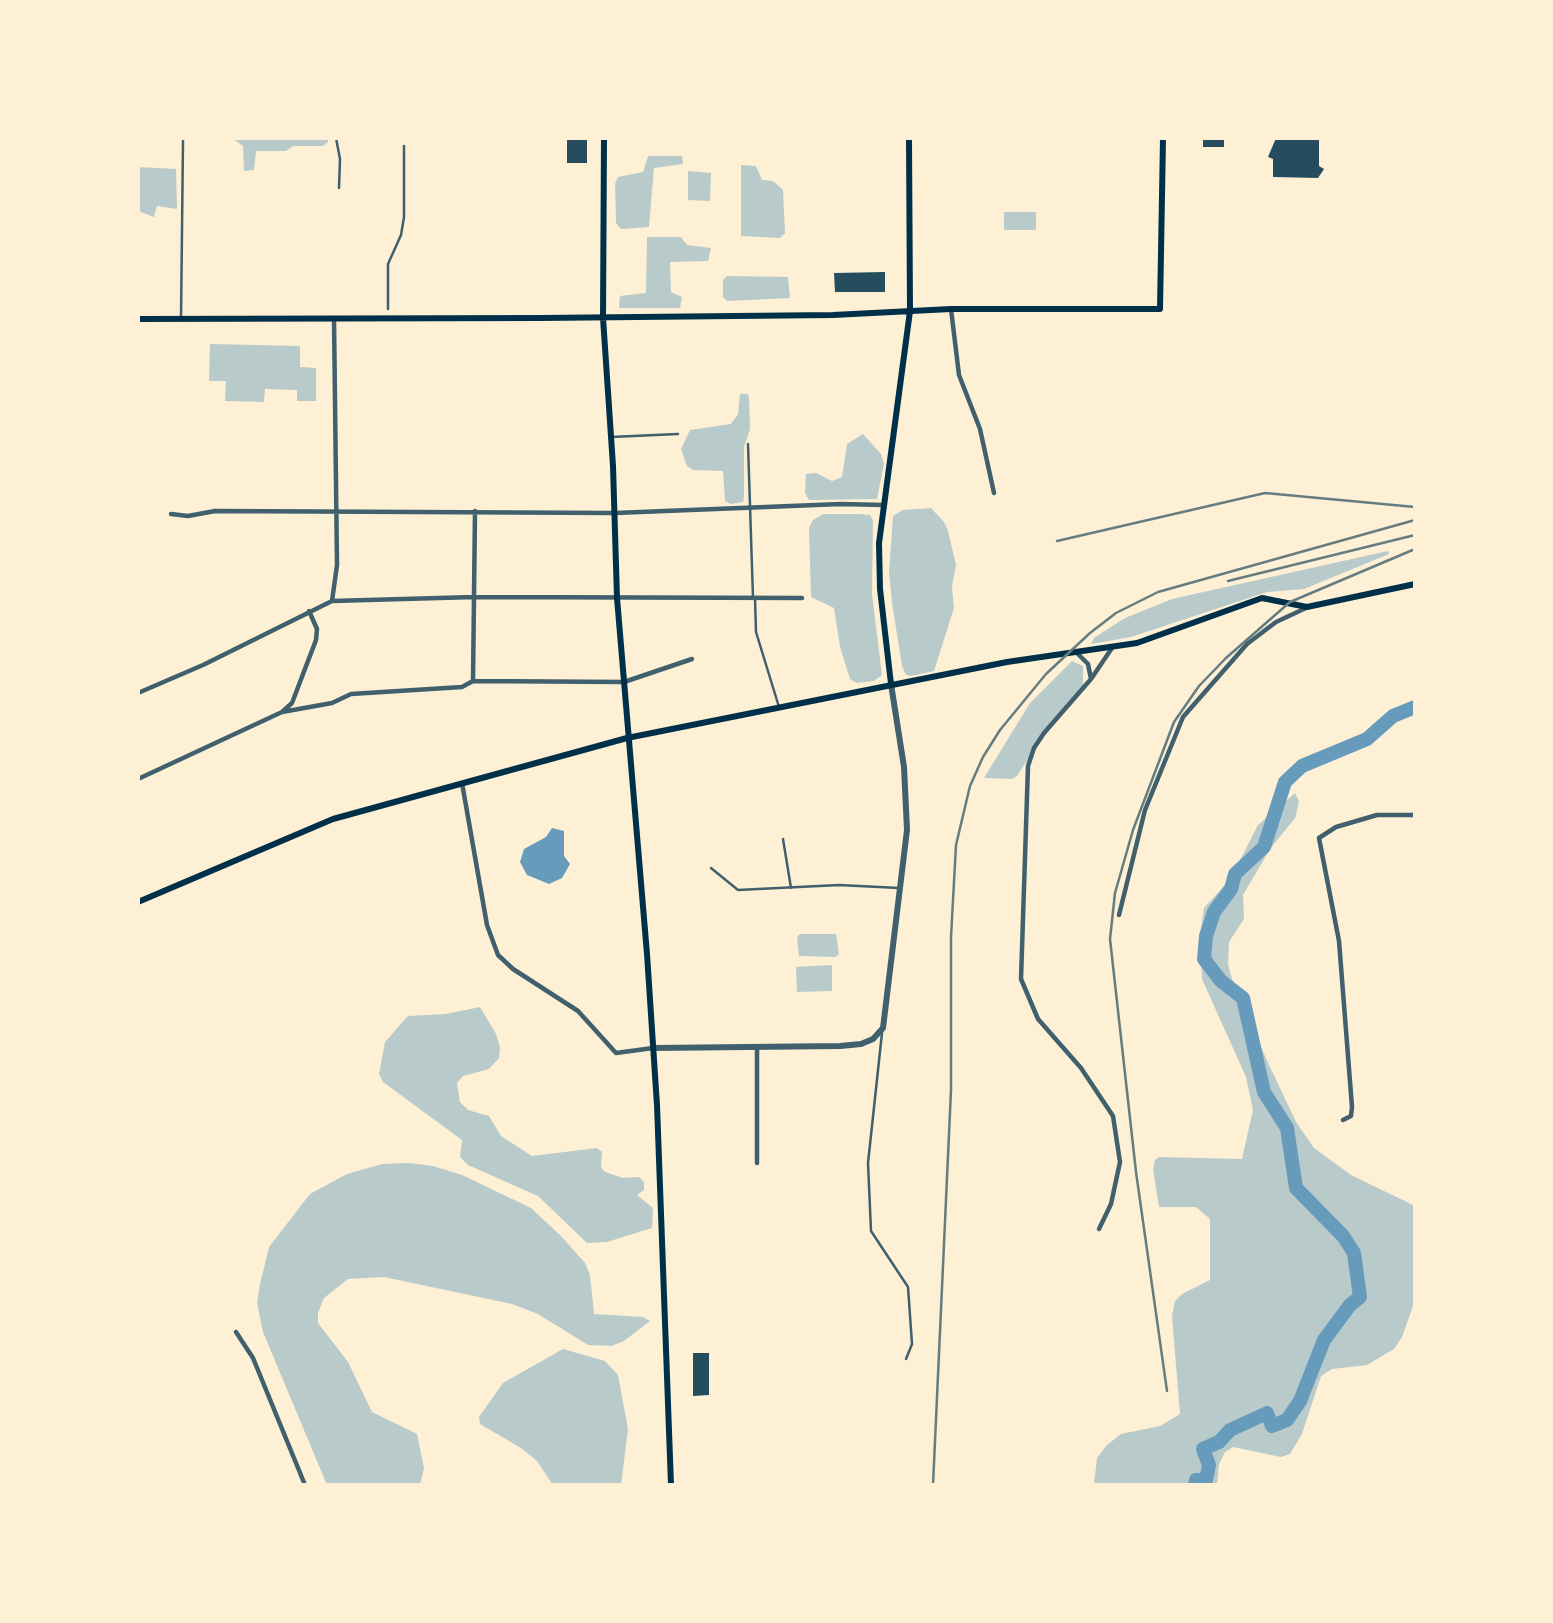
<!DOCTYPE html>
<style>
body{margin:0}
#map{position:relative;width:1553px;height:1623px;overflow:hidden;background:#fdf0d5;font-family:Manrope,sans-serif}
canvas{display:block}
.frame{position:absolute;inset:0;border:140px solid #fdf0d5;pointer-events:none}
</style>
<div id="map">
<canvas width="1553" height="1623"></canvas>
<div class="frame"></div>
</div>
<script>
const c = document.querySelector('canvas').getContext('2d');
c.lineJoin = 'round';
function fillPath(path, color) {
  c.fillStyle = color;
  c.fill(path, 'evenodd');
}
function poly(rows) {
  const path = new Path2D();
  for (const r of rows) {
    path.moveTo(r[0], r[1]);
    for (let i = 2; i < r.length; i += 2) path.lineTo(r[i], r[i + 1]);
  }
  return path;
}
function strokePath(path, color, width, dash) {
  c.strokeStyle = color;
  c.lineWidth = width;
  c.lineCap = dash ? 'butt' : 'round';
  c.setLineDash(dash || []);
  c.stroke(path);
}
fillPath(poly([
 [232,138,328,138,328,142,323,146,293,146,286,151,256,151,254,170,244,171,243,146],
 [648,156,682,156,683,164,654,168,649,227,621,229,616,223,615,184,618,177,643,172],
 [741,165,756,166,762,180,773,181,783,190,785,233,780,238,741,236],
 [138,167,176,169,177,209,157,206,154,217,138,211],
 [688,171,711,173,710,201,688,200],
 [1004,212,1036,212,1036,230,1004,230],
 [647,237,681,237,687,245,711,248,708,261,670,262,671,292,682,297,680,308,619,308,620,296,646,293],
 [727,276,788,277,790,298,727,301,723,297,723,280],
 [210,344,300,346,300,367,316,368,316,401,297,401,297,390,265,389,264,402,225,401,226,381,209,381],
 [740,394,748,394,749,398,750,429,744,447,744,497,743,502,731,504,725,501,723,471,693,470,687,466,681,449,690,430,731,424,738,414],
 [863,434,881,454,884,464,877,499,809,500,805,493,806,474,816,473,832,481,842,477,847,444],
 [931,508,944,522,948,531,956,565,952,586,954,608,934,671,911,676,906,675,902,666,892,603,889,572,893,516,903,510],
 [823,514,859,514,870,515,873,520,872,594,882,675,874,681,857,683,850,679,840,647,834,608,811,597,809,528,813,520],
 [1388,551,1389,554,1304,589,1267,592,1131,637,1091,644,1094,638,1125,618,1172,599],
 [1072,661,1083,666,1083,686,1045,732,1017,776,1012,779,984,778,1030,703],
 [1295,793,1299,802,1295,818,1270,849,1243,895,1244,919,1229,942,1228,964,1232,979,1253,1015,1256,1036,1270,1067,1296,1122,1314,1148,1351,1175,1415,1206,1413,1306,1402,1337,1394,1349,1367,1365,1332,1369,1321,1376,1302,1434,1290,1454,1281,1457,1233,1447,1225,1452,1219,1464,1217,1485,1094,1485,1097,1458,1107,1445,1121,1434,1160,1426,1180,1414,1172,1316,1175,1301,1182,1294,1210,1280,1210,1219,1196,1207,1159,1207,1153,1169,1155,1160,1159,1157,1242,1159,1253,1110,1246,1077,1202,979,1200,936,1204,908,1231,878,1258,825],
 [800,934,836,934,839,954,835,957,799,956,797,937],
 [832,965,832,991,797,992,796,967],
 [480,1007,496,1034,500,1047,499,1058,489,1069,463,1076,457,1083,460,1102,468,1110,489,1116,501,1136,532,1156,597,1148,602,1152,601,1167,605,1172,623,1178,639,1177,644,1182,644,1190,637,1195,653,1208,652,1228,607,1242,587,1243,538,1196,468,1165,460,1157,462,1140,383,1082,379,1074,385,1042,408,1016,446,1014],
 [409,1163,433,1166,462,1175,531,1208,561,1236,585,1263,590,1275,594,1314,643,1317,650,1321,624,1341,611,1346,588,1345,538,1314,512,1304,384,1277,348,1279,324,1298,318,1313,318,1323,348,1362,372,1412,417,1434,424,1468,420,1485,327,1485,263,1332,257,1303,260,1284,269,1247,310,1194,347,1174,382,1164],
 [563,1349,605,1361,618,1375,628,1429,621,1485,553,1485,537,1461,521,1448,480,1424,479,1417,503,1383]
]), '#b9caca');
fillPath(poly([
 [552,828,564,831,564,856,570,864,562,878,549,884,527,875,520,862,524,849,546,837]
]), '#669bbc');
strokePath(poly([
 [1195,1485,1196,1480,1206,1480,1209,1465,1203,1449,1219,1442,1230,1430,1267,1413,1272,1426,1287,1420,1300,1401,1324,1340,1350,1305,1360,1297,1354,1253,1343,1236,1296,1188,1287,1128,1264,1092,1243,998,1221,981,1204,959,1206,936,1214,912,1231,889,1235,874,1264,847,1285,782,1302,766,1367,739,1393,716,1415,707]
]), '#669bbc', 14);
fillPath(poly([
 [567,138,587,138,587,163,567,163],
 [1203,138,1224,138,1224,147,1203,147],
 [1276,138,1319,138,1319,166,1324,169,1318,178,1273,177,1273,159,1268,157],
 [885,272,885,292,835,292,834,273],
 [693,1353,709,1353,709,1395,693,1396]
]), '#264d5e');
strokePath(poly([
 [336,138,340,159,339,188],
 [388,309,388,264,401,235,404,217,404,146],
 [181,319,183,141],
 [611,437,678,434],
 [748,444,753,598],
 [755,598,756,632,779,707],
 [783,839,791,888],
 [711,868,738,890,839,885,899,888],
 [882,1033,868,1163,871,1231,908,1287,912,1344,906,1359]
]), '#3f606c', 2.5);
strokePath(poly([
 [951,309,959,375,980,429,994,493],
 [171,514,188,516,215,511,615,513,841,504,883,505],
 [332,601,337,565,334,319],
 [1077,653,1088,664,1091,679,1044,733,1034,748,1028,766,1021,979,1038,1019,1081,1068,1113,1116,1120,1162,1111,1204,1099,1229],
 [1091,679,1112,648],
 [473,681,475,511],
 [138,693,203,665,332,601,475,597,802,598],
 [282,712,292,703,316,640,317,629,309,611],
 [138,779,282,712,332,703,351,694,462,687,473,681,624,682,692,659],
 [462,783,487,925,498,955,513,969,578,1011,616,1053,653,1048],
 [1119,915,1145,810,1183,717,1247,644,1276,622,1306,608],
 [757,1048,757,1163],
 [1343,1120,1351,1116,1352,1107,1339,941,1319,838,1336,827,1377,815,1415,815],
 [236,1332,253,1358,305,1485]
]), '#3f606c', 4.5);
strokePath(poly([
 [653,1048,840,1046,861,1044,873,1039,883,1028,907,830,904,767,891,684]
]), '#3f606c', 6);
strokePath(poly([
 [604,138,603,318,613,466,617,598,647,954,657,1105,671,1485],
 [138,319,540,318,833,315,951,309,1160,309,1163,138],
 [891,684,880,589,879,543,910,311,909,138],
 [138,902,333,819,627,738,1007,662,1137,643,1262,598,1307,607,1415,584]
]), '#003049', 6);
strokePath(poly([
 [1057,541,1265,493,1415,507],
 [1228,581,1415,535],
 [1167,1391,1136,1172,1110,939,1115,893,1133,830,1174,722,1199,686,1226,658,1290,602,1415,549],
 [933,1485,951,1090,951,937,956,845,970,786,983,757,1000,730,1046,674,1090,633,1116,613,1158,592,1415,520]
]), '#657d81', 2.5);
</script>
